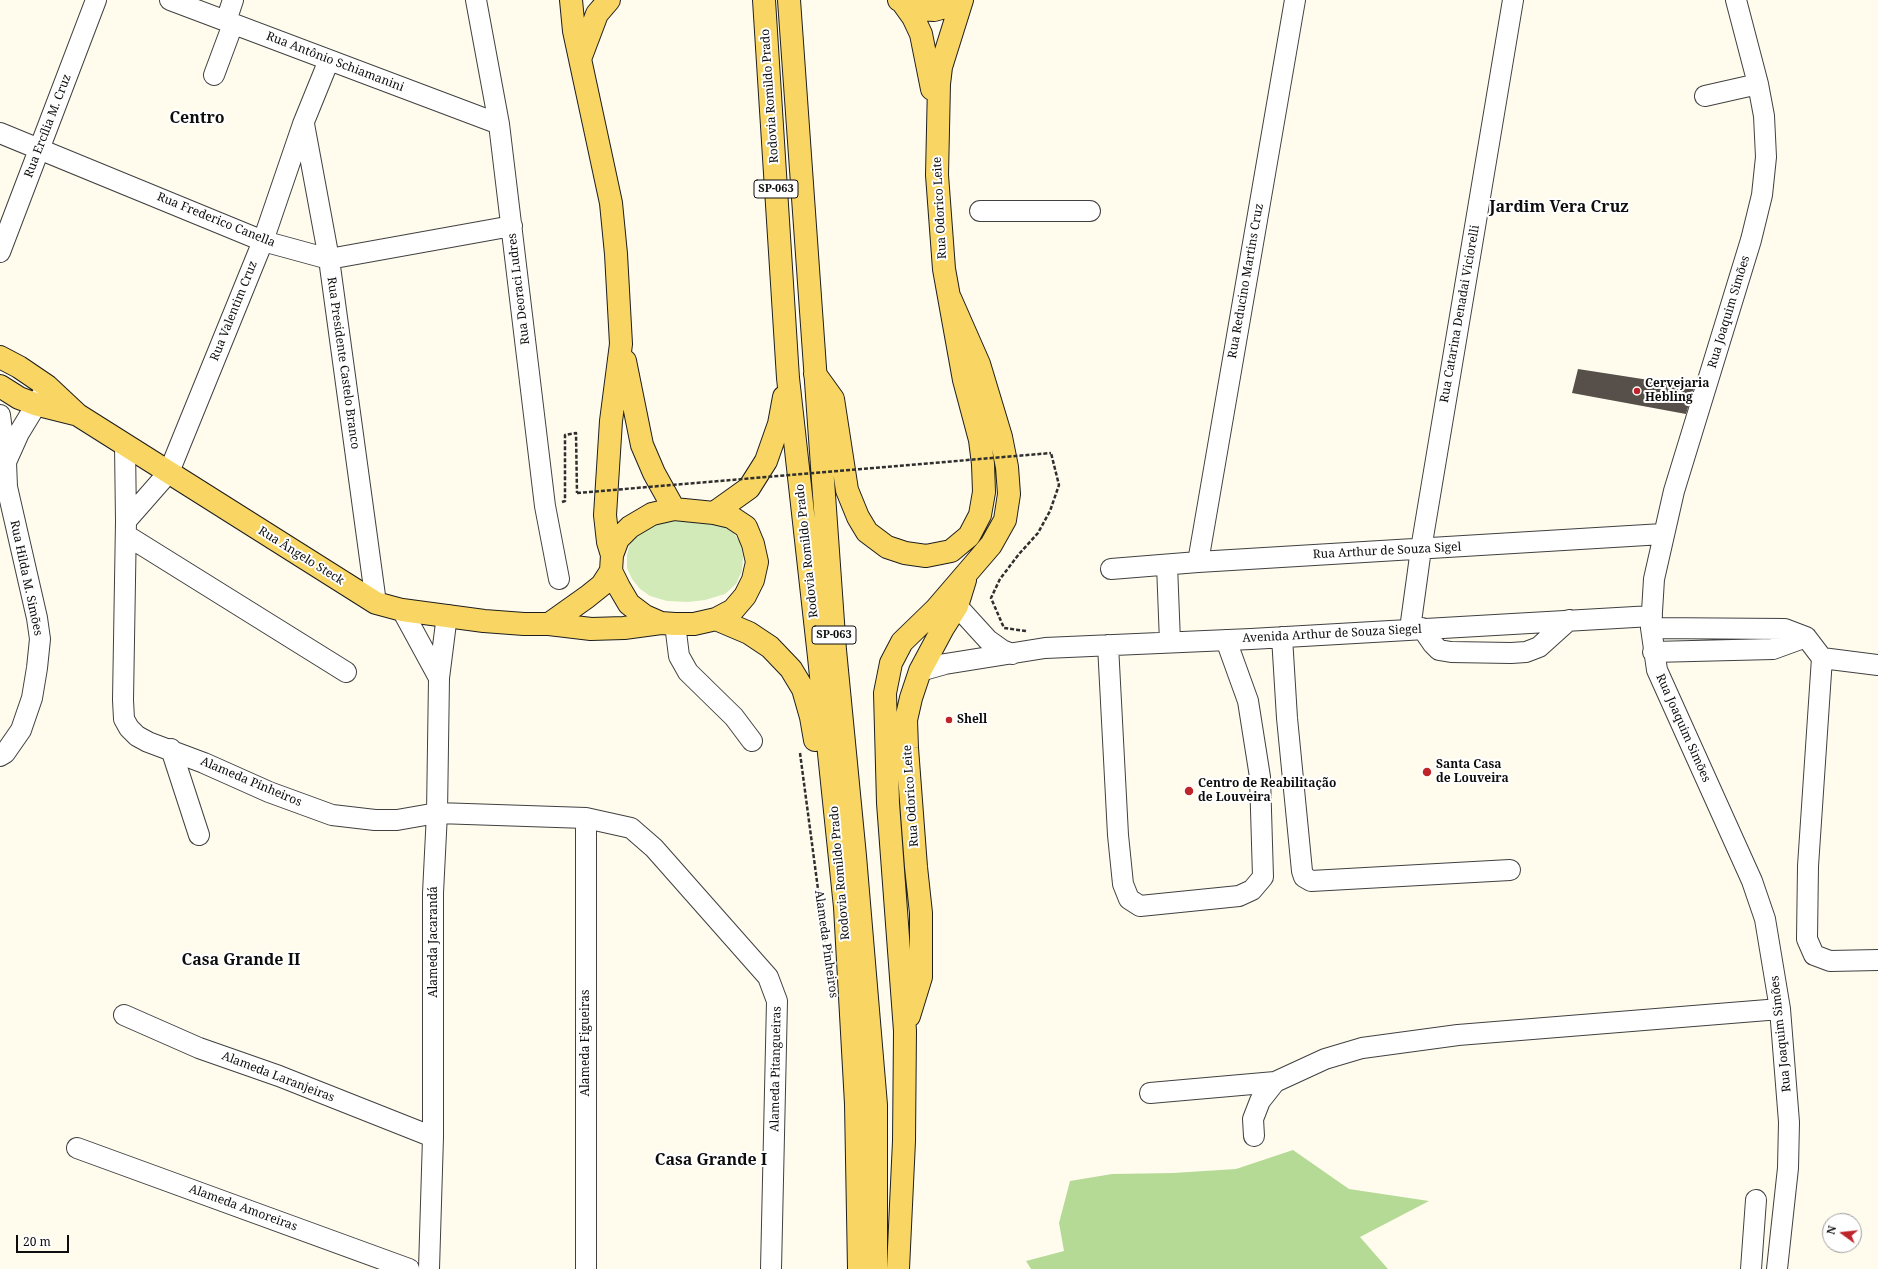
<!DOCTYPE html>
<meta charset="utf-8">
<style>
body{margin:0}
#map{position:relative;width:1878px;height:1269px;overflow:hidden;background:#fffcee;font-family:"Noto Serif",serif}
canvas{display:block}
.north{position:absolute;left:1822px;top:1213px;width:40px;height:40px;box-sizing:border-box;background:#fff;border:1px solid #9e9e9e;border-radius:50%;rotate:285deg;font-size:11px;font-weight:700;line-height:16px;text-align:center;color:#0d0d0d}
.north::after{content:'';display:block;margin:auto;width:14px;height:18px;background:#bf242b;clip-path:polygon(50% 0,100% 100%,50% 72%,0 100%)}
.scale{position:absolute;left:16px;top:1235px;width:53px;height:18px;box-sizing:border-box;border:2px solid #0d0d0d;border-top:0;padding-left:5px;font-size:12px;line-height:14px;white-space:nowrap;color:#0d0d0d;-webkit-text-stroke:3px #fff;paint-order:stroke}
</style>
<div id="map">
<canvas width="1878" height="1269"></canvas>
<div class="north">N</div>
<div class="scale">20 m</div>
</div>
<script>
const c = document.querySelector('canvas').getContext('2d');
c.lineJoin = 'round';
function fillPath(path, color) {
  c.fillStyle = color;
  c.fill(path, 'evenodd');
}
function poly(rows) {
  const path = new Path2D();
  for (const r of rows) {
    path.moveTo(r[0], r[1]);
    for (let i = 2; i < r.length; i += 2) path.lineTo(r[i], r[i + 1]);
  }
  return path;
}
function strokePath(path, color, width, dash) {
  c.strokeStyle = color;
  c.lineWidth = width;
  c.lineCap = dash ? 'butt' : 'round';
  c.setLineDash(dash || []);
  c.stroke(path);
}
function drawText(font, color, halo, rows, align = 'center') {
  c.font = font + ' "Noto Serif",serif';
  c.lineWidth = 4;
  c.setLineDash([]);
  c.textBaseline = 'middle';
  c.strokeStyle = halo;
  c.fillStyle = color;
  for (const [text, x, y, turn = 0] of rows) {
    c.save();
    c.translate(x, y);
    c.rotate((+turn || 0) * Math.PI / 180);
    c.textAlign = isNaN(turn) ? turn : align;
    if (halo) c.strokeText(text, 0, 0);
    c.fillText(text, 0, 0);
    c.restore();
  }
}
fillPath(poly([
 [671,518,720,522,732,531,740,542,743,556,742,571,736,584,725,594,705,600,688,602,667,601,650,596,640,589,632,579,627,568,627,555,630,543,637,533,647,525]
]), '#d1eab7');
fillPath(poly([
 [1293,1150,1349,1189,1429,1201,1360,1237,1388,1269,1031,1269,1026,1261,1064,1251,1059,1223,1070,1181,1112,1174,1173,1173,1236,1169]
]), '#b5da96');
fillPath(poly([
 [1578,369,1694,387,1686,414,1572,393]
]), '#564f4a');
const minor = poly([
 [170,0,499,124],
 [476,0,499,124,545,506,559,579],
 [1736,0,1758,84,1764,116,1766,157,1762,195,1751,240,1674,491,1654,579,1651,628,1657,670,1752,881,1765,919,1780,1009,1789,1122,1788,1168,1777,1269],
 [226,21,233,0],
 [214,75,233,24],
 [1705,96,1758,84],
 [304,124,329,259,376,603],
 [0,133,263,241,329,259,512,226],
 [980,211,1090,211],
 [0,252,96,0],
 [0,415,6,462,7,487,37,618,40,639,37,668,32,698,21,730,5,753,0,756],
 [125,445,126,521,123,700,124,719,129,728,137,736,148,742,204,763,269,792,332,815,375,820,397,820,437,813,586,818,631,828,654,848,768,977,777,1001,771,1269],
 [6,462,19,433,44,392],
 [126,521,169,472,263,241,303,124,329,60],
 [126,535,346,672],
 [1198,562,1295,0],
 [1167,565,1170,642],
 [1111,569,1198,562,1663,534],
 [957,606,988,640,1002,650,1012,654],
 [402,610,439,678],
 [675,624,679,656,688,672,734,717,752,741],
 [1422,628,1433,644,1439,650,1451,652,1511,653,1526,652,1539,647,1569,620],
 [1651,628,1785,629,1806,637,1822,658,1808,866,1807,939,1814,955,1830,961,1878,960],
 [1410,629,1421,549,1513,0],
 [1282,637,1287,718,1302,871,1304,877,1311,881,1510,870],
 [1108,645,1118,835,1123,884,1129,899,1140,906,1239,896,1252,890,1263,877,1260,777,1248,701,1226,640],
 [1653,652,1773,649,1806,637],
 [1822,658,1878,665],
 [920,671,945,664,1045,648,1251,639,1652,616],
 [171,749,199,835],
 [586,818,586,1269],
 [124,1015,199,1048,279,1076,433,1137],
 [1150,1093,1275,1082],
 [1254,1136,1253,1119,1260,1101,1275,1082,1325,1059,1362,1048,1458,1035,1780,1009],
 [77,1148,409,1269],
 [429,1269,433,1137,433,893,437,813,439,678,447,615],
 [1751,1269,1756,1200]
]);
const major = poly([
 [571,0,574,31,611,203,616,254,621,344,611,421,605,515,608,542,612,555],
 [764,0,788,378,819,657,845,907,856,1104,859,1269],
 [789,0,835,650,855,856,876,1105,876,1269],
 [899,0,918,9,934,10,949,6,958,0],
 [903,3,913,17,921,34,932,89],
 [580,59,597,14,609,0],
 [0,357,19,367,47,386,78,415,376,603,402,610,484,621,524,624,549,624,591,629,624,628,661,623],
 [625,361,642,445,654,473,674,509],
 [815,374,833,399,847,490,858,517,867,532,887,547,905,553,926,556,951,551,969,536,980,515,984,492,983,464,980,440,964,380,944,269,937,175,939,84,941,67,962,0],
 [0,386,19,398,35,404,75,414],
 [674,509,714,513,731,517,746,527,753,544,757,562,753,580,745,596,733,610,716,619,694,624,675,624,661,623,645,616,629,604,619,587,611,571,612,555,618,539,630,527,652,514,674,509],
 [714,513,749,488,766,461,779,424,784,397],
 [716,619,749,633,770,647,791,669,803,689,811,717,815,740],
 [549,624,587,597,602,585,611,571],
 [909,1016,921,977,921,913,916,867,907,748,906,720,911,698,920,671,943,628,957,606,965,580],
 [898,1269,904,1141,905,1031,888,803,885,693,891,663,902,642,936,609,991,545,1005,520,1009,494,1007,467,1001,437,979,364,950,298]
]);
strokePath(minor, '#404040', 22);
strokePath(major, '#1e1e1e', 24);
strokePath(poly([
 [562,502,565,501,565,435,576,433,577,493],
 [1026,631,1004,628,991,598,1000,579,1019,554,1038,533,1050,511,1059,485,1051,453],
 [800,753,825,942]
]), '#2f2f2f', 2.5, [4, 2]);
strokePath(minor, '#fff', 20);
strokePath(major, '#f9d663', 22);
strokePath(poly([
 [577,493,1051,453]
]), '#2f2f2f', 2.5, [4, 2]);
for (const [x, y, r, color] of [
 [1637,391,4,"#bf242b"],
 [949,720,4,"#bf242b"],
 [1427,772,5,"#bf242b"],
 [1189,791,5,"#bf242b"]
]) {
  const dot = new Path2D();
  dot.arc(x, y, r, 0, 2 * Math.PI);
  c.fillStyle = color;
  c.fill(dot);
  strokePath(dot, '#fff', 1.5);
}
for (const [x, y, w] of [
 [776,189,44],
 [834,635,44]
]) {
  const box = new Path2D();
  box.roundRect(x - w / 2, y - 9, w, 18, 3);
  c.fillStyle = '#fff';
  c.fill(box);
  strokePath(box, '#0d0d0d', 1);
}
drawText('bold 11px', '#0d0d0d', null, [
 ["SP-063",776,189],
 ["SP-063",834,635]
]);
drawText('12px', '#0d0d0d', '#fff', [
 ["Rua Antônio Schiamanini",335,62,21],
 ["Rodovia Romildo Prado",770,96,-94],
 ["Rua Ercília M. Cruz",48,126,-69],
 ["Rua Odorico Leite",940,208,-93],
 ["Rua Frederico Canella",216,220,22],
 ["Rua Reducino Martins Cruz",1246,281,-80],
 ["Rua Deoraci Ludres",519,289,-97],
 ["Rua Valentim Cruz",234,311,-68],
 ["Rua Joaquim Simões",1729,312,-73],
 ["Rua Catarina Denadai Viciorelli",1460,314,-80],
 ["Rua Presidente Castelo Branco",343,363,82],
 ["Rodovia Romildo Prado",807,551,-96],
 ["Rua Arthur de Souza Sigel",1387,551,-3],
 ["Rua Ângelo Steck",301,556,32],
 ["Rua Hilda M. Simões",26,578,78],
 ["Avenida Arthur de Souza Siegel",1332,634,-3],
 ["Rua Joaquim Simões",1683,728,66],
 ["Alameda Pinheiros",251,782,23],
 ["Rua Odorico Leite",911,796,-94],
 ["Rodovia Romildo Prado",840,873,-95],
 ["Alameda Jacarandá",434,942,-90],
 ["Alameda Pinheiros",826,944,82],
 ["Rua Joaquim Simões",1781,1034,-96],
 ["Alameda Figueiras",586,1043,-90],
 ["Alameda Pitangueiras",776,1069,-89],
 ["Alameda Laranjeiras",278,1077,21],
 ["Alameda Amoreiras",243,1208,20]
]);
drawText('bold 12px', '#0d0d0d', '#fff', [
 ["Cervejaria",1645,384],
 ["Hebling",1645,398],
 ["Shell",957,720],
 ["Santa Casa",1436,765],
 ["de Louveira",1436,779],
 ["Centro de Reabilitação",1198,784],
 ["de Louveira",1198,798]
], 'left');
drawText('bold 16px', '#0d0d0d', '#fff', [
 ["Centro",197,118],
 ["Jardim Vera Cruz",1559,207],
 ["Casa Grande II",241,960],
 ["Casa Grande I",711,1160]
]);
</script>
